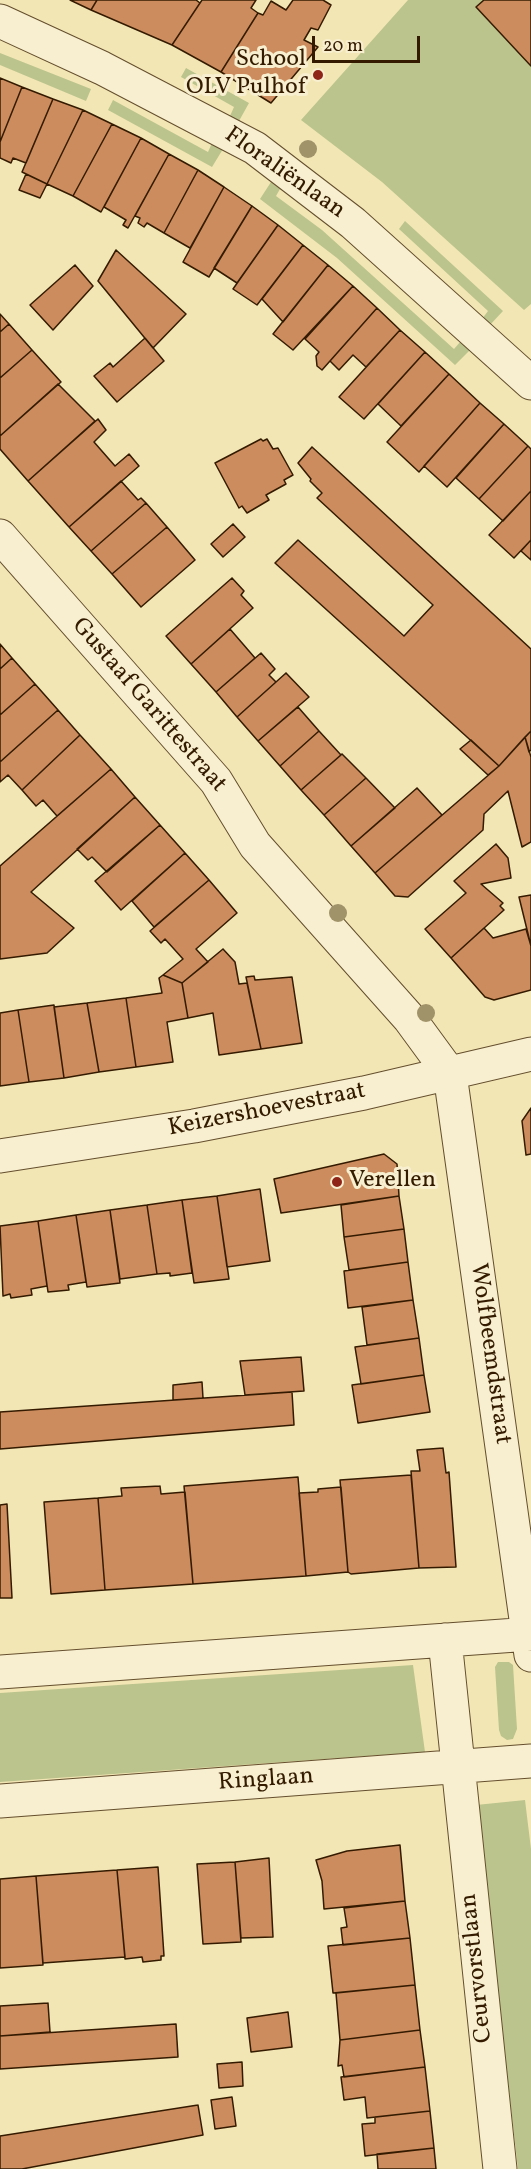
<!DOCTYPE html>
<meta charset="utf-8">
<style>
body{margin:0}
#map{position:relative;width:531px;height:2169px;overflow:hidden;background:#f3e6b5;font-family:Vollkorn,serif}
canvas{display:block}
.scale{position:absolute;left:312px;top:36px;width:108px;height:27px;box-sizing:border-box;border:3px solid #341b00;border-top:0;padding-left:8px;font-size:18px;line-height:21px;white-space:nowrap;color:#341b00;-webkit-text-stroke:4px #f7efcf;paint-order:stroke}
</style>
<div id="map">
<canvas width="531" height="2169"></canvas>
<div class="scale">20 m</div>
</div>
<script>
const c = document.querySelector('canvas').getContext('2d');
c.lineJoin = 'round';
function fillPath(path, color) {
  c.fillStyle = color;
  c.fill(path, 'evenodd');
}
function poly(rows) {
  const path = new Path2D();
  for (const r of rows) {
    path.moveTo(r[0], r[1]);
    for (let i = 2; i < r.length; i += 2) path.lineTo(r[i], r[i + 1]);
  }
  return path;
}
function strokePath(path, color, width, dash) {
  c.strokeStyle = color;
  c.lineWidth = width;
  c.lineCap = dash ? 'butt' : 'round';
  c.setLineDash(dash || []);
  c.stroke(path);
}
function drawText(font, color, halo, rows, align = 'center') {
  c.font = font + ' Vollkorn,serif';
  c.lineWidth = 6;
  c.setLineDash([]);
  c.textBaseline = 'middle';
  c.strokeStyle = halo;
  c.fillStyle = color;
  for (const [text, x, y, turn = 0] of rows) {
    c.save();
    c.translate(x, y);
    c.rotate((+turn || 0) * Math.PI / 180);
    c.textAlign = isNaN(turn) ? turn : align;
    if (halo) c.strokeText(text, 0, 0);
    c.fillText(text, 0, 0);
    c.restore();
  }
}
fillPath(poly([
 [408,0,484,0,476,7,531,66,531,304,524,310,382,182,301,120],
 [0,53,91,89,86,101,0,65],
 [186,68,249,103,239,121,230,116,234,107,181,77],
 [113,100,208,152,212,143,223,149,212,167,108,110],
 [271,182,280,189,276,196,322,230,454,349,461,341,470,350,455,365,337,258,260,199],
 [405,221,503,311,489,326,482,319,488,311,399,229],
 [498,1662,509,1662,513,1665,517,1729,513,1739,507,1740,501,1736,499,1730,495,1667],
 [413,1665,425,1752,0,1782,0,1693],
 [525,1800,531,1849,531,2169,518,2169,476,1805]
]), '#bbc48d');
const building = poly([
 [70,0,97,0,91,10,70,0],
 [97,0,196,0,200,3,172,45,91,10,97,0],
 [202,0,256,0,251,8,258,13,221,72,172,45,202,0],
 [293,0,323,0,331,5,318,30,311,28,304,40,318,47,271,103,221,72,258,13,263,15,271,1,286,10,293,0],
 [484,0,531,0,531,66,476,7,484,0],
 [0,78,22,87,0,142,0,78],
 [22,87,53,99,26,163,13,158,11,163,0,158,0,142,22,87],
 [53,99,83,110,47,184,22,172,53,99],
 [83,110,112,124,73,196,47,184,83,110],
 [112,124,141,138,101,212,73,196,112,124],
 [141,138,169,154,128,228,123,225,126,220,104,207,141,138],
 [169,154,198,170,164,233,147,223,144,227,138,223,140,218,135,216,169,154],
 [198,170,224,187,190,248,164,233,198,170],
 [26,174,47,184,40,198,19,190,26,174],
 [224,187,252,206,209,277,183,262,224,187],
 [252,206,278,225,237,283,214,268,252,206],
 [278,225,303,245,257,305,233,289,278,225],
 [303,245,328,265,283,322,262,299,303,245],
 [116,250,186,314,153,348,98,281,116,250],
 [75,265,93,286,53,330,30,305,75,265],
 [328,265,353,286,293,350,273,334,328,265],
 [353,286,377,308,322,370,317,366,316,356,319,352,305,339,353,286],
 [377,308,400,330,366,367,353,355,339,370,330,361,377,308],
 [0,314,9,324,0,332,0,314],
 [9,324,32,350,0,378,0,332,9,324],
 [400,330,425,352,364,419,339,397,400,330],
 [145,338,164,361,117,402,94,376,110,363,113,367,145,338],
 [32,350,61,382,0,436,0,378,32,350],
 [425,352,449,374,401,426,378,404,425,352],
 [449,374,480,403,419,472,387,442,449,374],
 [58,384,95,421,28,481,0,449,0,436,58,384],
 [480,403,504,424,447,487,424,466,480,403],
 [98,419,106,430,94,442,115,466,129,454,139,466,69,527,28,481,98,419],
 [504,424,528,446,479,499,456,478,504,424],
 [261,439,263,441,267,439,273,449,278,448,293,475,284,480,286,484,266,495,269,500,247,513,242,506,239,508,215,463,261,439],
 [528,446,531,449,531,491,503,521,479,499,528,446],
 [312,447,531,649,531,731,499,766,275,563,298,540,404,636,433,605,317,498,322,493,310,481,311,479,298,463,312,447],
 [121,481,138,500,141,498,146,503,91,551,69,527,121,481],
 [531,491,531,540,514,558,489,535,531,491],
 [146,503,167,527,112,574,91,551,146,503],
 [233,524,245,537,223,557,211,544,233,524],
 [167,527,195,560,141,607,112,574,167,527],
 [531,540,531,560,521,551,531,540],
 [232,578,244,591,241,595,253,608,191,664,166,636,232,578],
 [230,629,255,658,216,692,191,664,230,629],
 [0,644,12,658,0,669,0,644],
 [261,653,275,669,269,675,276,682,237,717,216,692,261,653],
 [12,658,35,684,0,715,0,669,12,658],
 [286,673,309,697,258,741,237,717,286,673],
 [35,684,58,710,0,762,0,715,35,684],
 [298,707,319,731,280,766,258,741,298,707],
 [58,710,80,735,22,790,8,775,0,782,0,762,58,710],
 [319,731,341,755,301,790,280,766,319,731],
 [531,731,531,750,529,752,525,737,531,731],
 [80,735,111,769,57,816,43,800,36,806,22,790,80,735],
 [525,737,531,757,531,842,522,847,508,791,484,814,483,830,408,897,395,896,375,873,499,766,525,737],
 [471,740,499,766,488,775,460,749,471,740],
 [342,754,366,778,324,815,301,790,342,754],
 [111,769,135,797,31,892,74,928,47,953,0,959,0,866,111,769],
 [366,778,395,808,351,846,324,815,366,778],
 [417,788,442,815,375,873,351,846,417,788],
 [135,797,160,825,107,872,92,857,88,860,77,849,135,797],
 [160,825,185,853,121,910,95,881,160,825],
 [496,844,508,858,511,878,481,884,503,903,500,906,504,910,451,958,425,929,466,893,454,881,496,844],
 [185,853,209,880,154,927,132,901,185,853],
 [209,880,237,913,196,949,208,962,182,983,163,975,183,959,165,939,161,943,150,931,209,880],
 [531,895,531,946,519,897,531,895],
 [484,928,493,938,526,929,531,946,531,990,494,1000,485,997,451,958,484,928],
 [223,949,235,962,239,984,247,983,261,1049,219,1055,213,1013,188,1018,182,983,223,949],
 [163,975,182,983,188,1018,167,1022,173,1062,136,1067,126,998,162,993,159,978,163,975],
 [254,976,255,980,292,977,302,1043,261,1049,246,977,254,976],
 [126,998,136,1067,99,1072,87,1003,126,998],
 [87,1003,99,1072,64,1078,54,1007,87,1003],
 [54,1005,64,1078,29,1082,18,1010,54,1005],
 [18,1010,29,1082,0,1086,0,1013,18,1010],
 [531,1108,531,1154,526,1155,522,1121,531,1108],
 [384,1154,397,1164,399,1196,281,1213,274,1179,384,1154],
 [260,1189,270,1261,227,1267,217,1196,260,1189],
 [217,1196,229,1279,194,1283,182,1200,217,1196],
 [399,1196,404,1229,344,1237,341,1205,399,1196],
 [182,1200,192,1273,170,1276,170,1273,157,1274,147,1205,182,1200],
 [147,1205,157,1274,120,1279,110,1210,147,1205],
 [110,1210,120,1283,87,1287,76,1215,110,1210],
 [76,1215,86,1282,68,1285,69,1290,48,1292,38,1221,76,1215],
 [38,1221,47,1286,31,1289,32,1295,11,1298,10,1294,3,1296,0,1226,38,1221],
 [404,1229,408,1262,349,1270,344,1237,404,1229],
 [408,1262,413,1300,348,1308,344,1271,408,1262],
 [413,1300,419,1338,367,1345,362,1307,413,1300],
 [419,1338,424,1375,361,1384,355,1347,419,1338],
 [301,1357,304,1391,245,1395,240,1361,301,1357],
 [424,1375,430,1412,358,1423,352,1385,424,1375],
 [202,1382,203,1398,173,1400,173,1385,202,1382],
 [292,1392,294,1425,0,1449,0,1412,292,1392],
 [443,1448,446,1473,449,1472,456,1567,419,1568,411,1471,420,1471,417,1450,443,1448],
 [411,1475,419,1568,351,1574,348,1572,340,1480,411,1475],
 [298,1477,306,1576,193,1584,184,1486,298,1477],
 [160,1486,161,1494,185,1492,193,1584,105,1590,98,1498,122,1496,121,1488,160,1486],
 [341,1487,348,1572,306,1576,299,1493,318,1492,318,1489,341,1487],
 [98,1498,105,1590,51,1594,44,1502,98,1498],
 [7,1504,12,1598,0,1598,0,1505,7,1504],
 [400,1845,405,1901,324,1909,322,1881,316,1860,347,1851,400,1845],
 [269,1858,273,1937,241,1938,235,1862,269,1858],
 [235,1862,241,1942,203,1944,197,1864,235,1862],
 [158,1867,164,1956,161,1956,161,1960,143,1962,142,1957,125,1959,117,1870,158,1867],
 [117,1870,125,1957,43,1963,36,1876,117,1870],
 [36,1876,43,1965,0,1968,0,1879,36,1876],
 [405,1901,410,1938,343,1945,341,1928,347,1927,344,1908,405,1901],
 [410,1938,415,1985,333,1993,328,1946,410,1938],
 [415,1985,420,2030,340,2040,336,1993,415,1985],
 [48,2003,50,2032,0,2036,0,2006,48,2003],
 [288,2012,292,2047,251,2052,247,2018,288,2012],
 [176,2024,178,2057,0,2069,0,2036,176,2024],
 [420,2030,425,2067,344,2077,342,2065,338,2066,340,2040,420,2030],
 [242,2062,243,2086,219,2088,217,2064,242,2062],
 [425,2067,430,2111,367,2118,365,2097,344,2100,341,2077,425,2067],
 [232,2097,236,2126,215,2129,211,2100,232,2097],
 [198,2105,203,2135,22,2169,0,2169,0,2136,198,2105],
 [430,2111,434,2148,365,2156,362,2124,375,2123,375,2117,430,2111],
 [434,2148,436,2169,378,2169,377,2154,434,2148]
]);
fillPath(building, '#cc8c5e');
strokePath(building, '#341b00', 1.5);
const minor = poly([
 [0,21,102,68,255,148,353,223,531,383],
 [0,536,216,781,255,845,409,1018,450,1074,531,1655],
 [0,1156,194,1126,364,1093,531,1054],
 [445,1640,500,2169],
 [0,1672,531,1634],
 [0,1801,531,1761]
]);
strokePath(minor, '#644e2d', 35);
strokePath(minor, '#f7efcf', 33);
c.fillStyle = '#a09269';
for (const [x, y] of [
 [308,149],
 [338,913],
 [426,1013]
]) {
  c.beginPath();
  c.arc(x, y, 9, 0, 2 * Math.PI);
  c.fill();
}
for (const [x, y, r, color] of [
 [318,75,6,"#8f2418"],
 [337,1182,6,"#8f2418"]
]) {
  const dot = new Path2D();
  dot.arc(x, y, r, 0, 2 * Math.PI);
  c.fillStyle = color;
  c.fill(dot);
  strokePath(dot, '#f7efcf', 2);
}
drawText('24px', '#341b00', '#f7efcf', [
 ["School",306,61],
 ["OLV Pulhof",306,89],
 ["Verellen",349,1182,"left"]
], 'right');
drawText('24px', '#341b00', '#f7efcf', [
 ["Floraliënlaan",284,174,35],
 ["Gustaaf Garittestraat",148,706,49],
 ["Keizershoevestraat",267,1111,-11],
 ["Wolfbeemdstraat",489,1354,82],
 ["Ringlaan",266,1781,-4],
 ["Ceurvorstlaan",478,1968,-96]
]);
</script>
